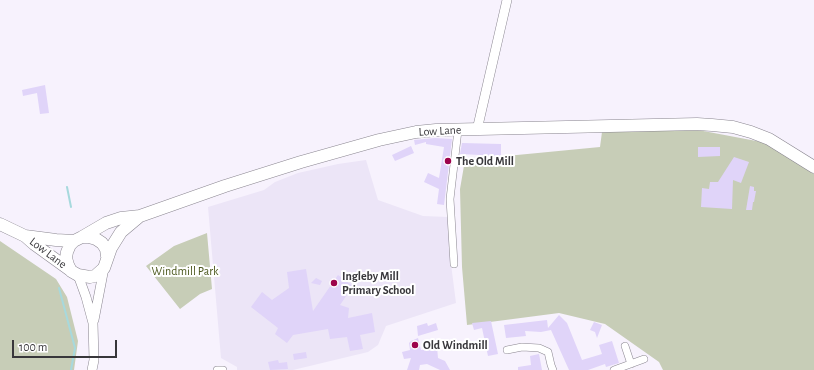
<!DOCTYPE html>
<style>
body{margin:0}
#map{position:relative;width:814px;height:370px;overflow:hidden;background:#f7f2fd;font-family:"Alegreya Sans",sans-serif}
canvas{display:block}
.scale{position:absolute;left:12px;top:340px;width:105px;height:18px;box-sizing:border-box;border:2px solid #38373b;border-top:0;padding-left:5px;font-size:12px;line-height:14px;white-space:nowrap;color:#38373b;-webkit-text-stroke:3px #fff;paint-order:stroke}
</style>
<div id="map">
<canvas width="814" height="370"></canvas>
<div class="scale">100 m</div>
</div>
<script>
const c = document.querySelector('canvas').getContext('2d');
c.lineJoin = 'round';
function fillPath(path, color) {
  c.fillStyle = color;
  c.fill(path, 'evenodd');
}
function poly(rows) {
  const path = new Path2D();
  for (const r of rows) {
    path.moveTo(r[0], r[1]);
    for (let i = 2; i < r.length; i += 2) path.lineTo(r[i], r[i + 1]);
  }
  return path;
}
function strokePath(path, color, width, dash) {
  c.strokeStyle = color;
  c.lineWidth = width;
  c.lineCap = dash ? 'butt' : 'round';
  c.setLineDash(dash || []);
  c.stroke(path);
}
function drawText(font, color, halo, rows, align = 'center') {
  c.font = font + ' "Alegreya Sans",sans-serif';
  c.lineWidth = 4;
  c.setLineDash([]);
  c.textBaseline = 'middle';
  c.strokeStyle = halo;
  c.fillStyle = color;
  for (const [text, x, y, turn = 0] of rows) {
    c.save();
    c.translate(x, y);
    c.rotate((+turn || 0) * Math.PI / 180);
    c.textAlign = isNaN(turn) ? turn : align;
    if (halo) c.strokeText(text, 0, 0);
    c.fillText(text, 0, 0);
    c.restore();
  }
}
fillPath(poly([
 [366,160,378,200,423,216,448,217,451,264,456,303,386,326,378,345,368,352,293,370,237,370,237,367,221,358,208,207,264,190,275,182,298,173,338,164]
]), '#ece5f7');
fillPath(poly([
 [698,130,767,143,814,174,814,370,663,370,659,362,605,324,559,313,467,325,462,267,460,189,465,160,600,147,602,132],
 [207,233,212,289,200,294,180,309,146,266,174,246],
 [0,241,56,279,67,297,78,341,74,370,0,370]
]), '#c7cdb7');
strokePath(poly([
 [67,187,71,207],
 [59,288,75,348,71,370]
]), '#a7d9dd', 2);
fillPath(poly([
 [45,85,49,113,40,114,37,93,23,96,22,90],
 [435,138,452,139,444,205,437,204,439,189,424,182,428,173,439,178,444,147,426,144,426,142,415,145,414,140],
 [462,143,501,144,501,156,460,154],
 [411,146,414,153,395,161,392,155],
 [698,147,720,147,720,156,698,157],
 [734,157,749,162,741,183,733,180,732,209,701,207,702,188,709,189,710,182,718,182],
 [750,186,754,187,754,191,756,191,754,202,753,202,752,210,746,210],
 [306,269,313,311,338,275,353,286,340,305,349,308,348,318,372,313,375,332,360,335,363,349,350,351,347,337,330,339,328,329,293,335,287,343,275,334,278,328,251,307,262,292,272,300,289,288,287,272],
 [316,278,322,281,320,285,311,283],
 [559,315,567,323,582,360,602,354,599,345,612,341,619,363,606,367,605,364,588,370,569,370,551,330,541,332,525,331,526,336,506,338,504,325,547,320,548,328],
 [491,321,498,354,488,356,482,328,474,330,472,323],
 [594,322,602,325,597,338,595,332,590,330],
 [427,323,428,326,436,323,438,330,418,336,417,326],
 [418,338,421,350,437,347,438,358,445,361,450,370,440,370,427,364,420,365,419,370,407,370,411,358,404,359,402,352,410,350,409,343,411,341],
 [306,352,307,358,294,360,293,354],
 [539,354,542,370,518,370,518,367,531,365,530,356],
 [278,360,279,363,287,362,288,369,270,370,268,362]
]), '#e0d4f9');
const minor = poly([
 [454,264,450,199,458,130],
 [625,346,631,364],
 [507,350,522,347,539,348,548,352,551,365,553,370],
 [217,370,223,370],
 [614,370,644,359]
]);
const tertiary = poly([
 [477,130,507,0],
 [78,275,86,297,93,323,94,360,92,370],
 [94,320,104,268]
]);
const primary = poly([
 [0,224,25,236,34,244,70,270],
 [25,236,56,240,74,241],
 [82,237,106,223,121,218,140,216,225,186,301,162,379,140,416,132,436,130,697,124,712,125,733,127,751,132,769,139,814,167],
 [107,256,106,249,102,243,96,239,89,237,82,237,74,241,70,245,67,252,66,258,68,265,71,271,78,275,90,277,95,276,104,268,111,248,121,232,140,216]
]);
strokePath(minor, '#8a8690', 8);
strokePath(tertiary, '#8a8690', 10);
strokePath(primary, '#8a8690', 13);
strokePath(minor, '#fff', 7);
strokePath(tertiary, '#fff', 9);
strokePath(primary, '#fff', 12);
for (const [x, y, r, color] of [
 [448,161,4,"#9d034c"],
 [334,283,4,"#9d034c"],
 [415,345,4,"#9d034c"]
]) {
  const dot = new Path2D();
  dot.arc(x, y, r, 0, 2 * Math.PI);
  c.fillStyle = color;
  c.fill(dot);
  strokePath(dot, '#fff', 1.5);
}
drawText('12px', '#38373b', '#fff', [
 ["Low Lane",440,131,-3],
 ["Low Lane",48,253,37]
]);
drawText('bold 12px', '#38373b', '#fff', [
 ["The Old Mill",456,161],
 ["Ingleby Mill",342,276],
 ["Primary School",342,290],
 ["Old Windmill",423,345]
], 'left');
drawText('12px', '#4c581e', '#fff', [
 ["Windmill Park",185,271]
]);
</script>
